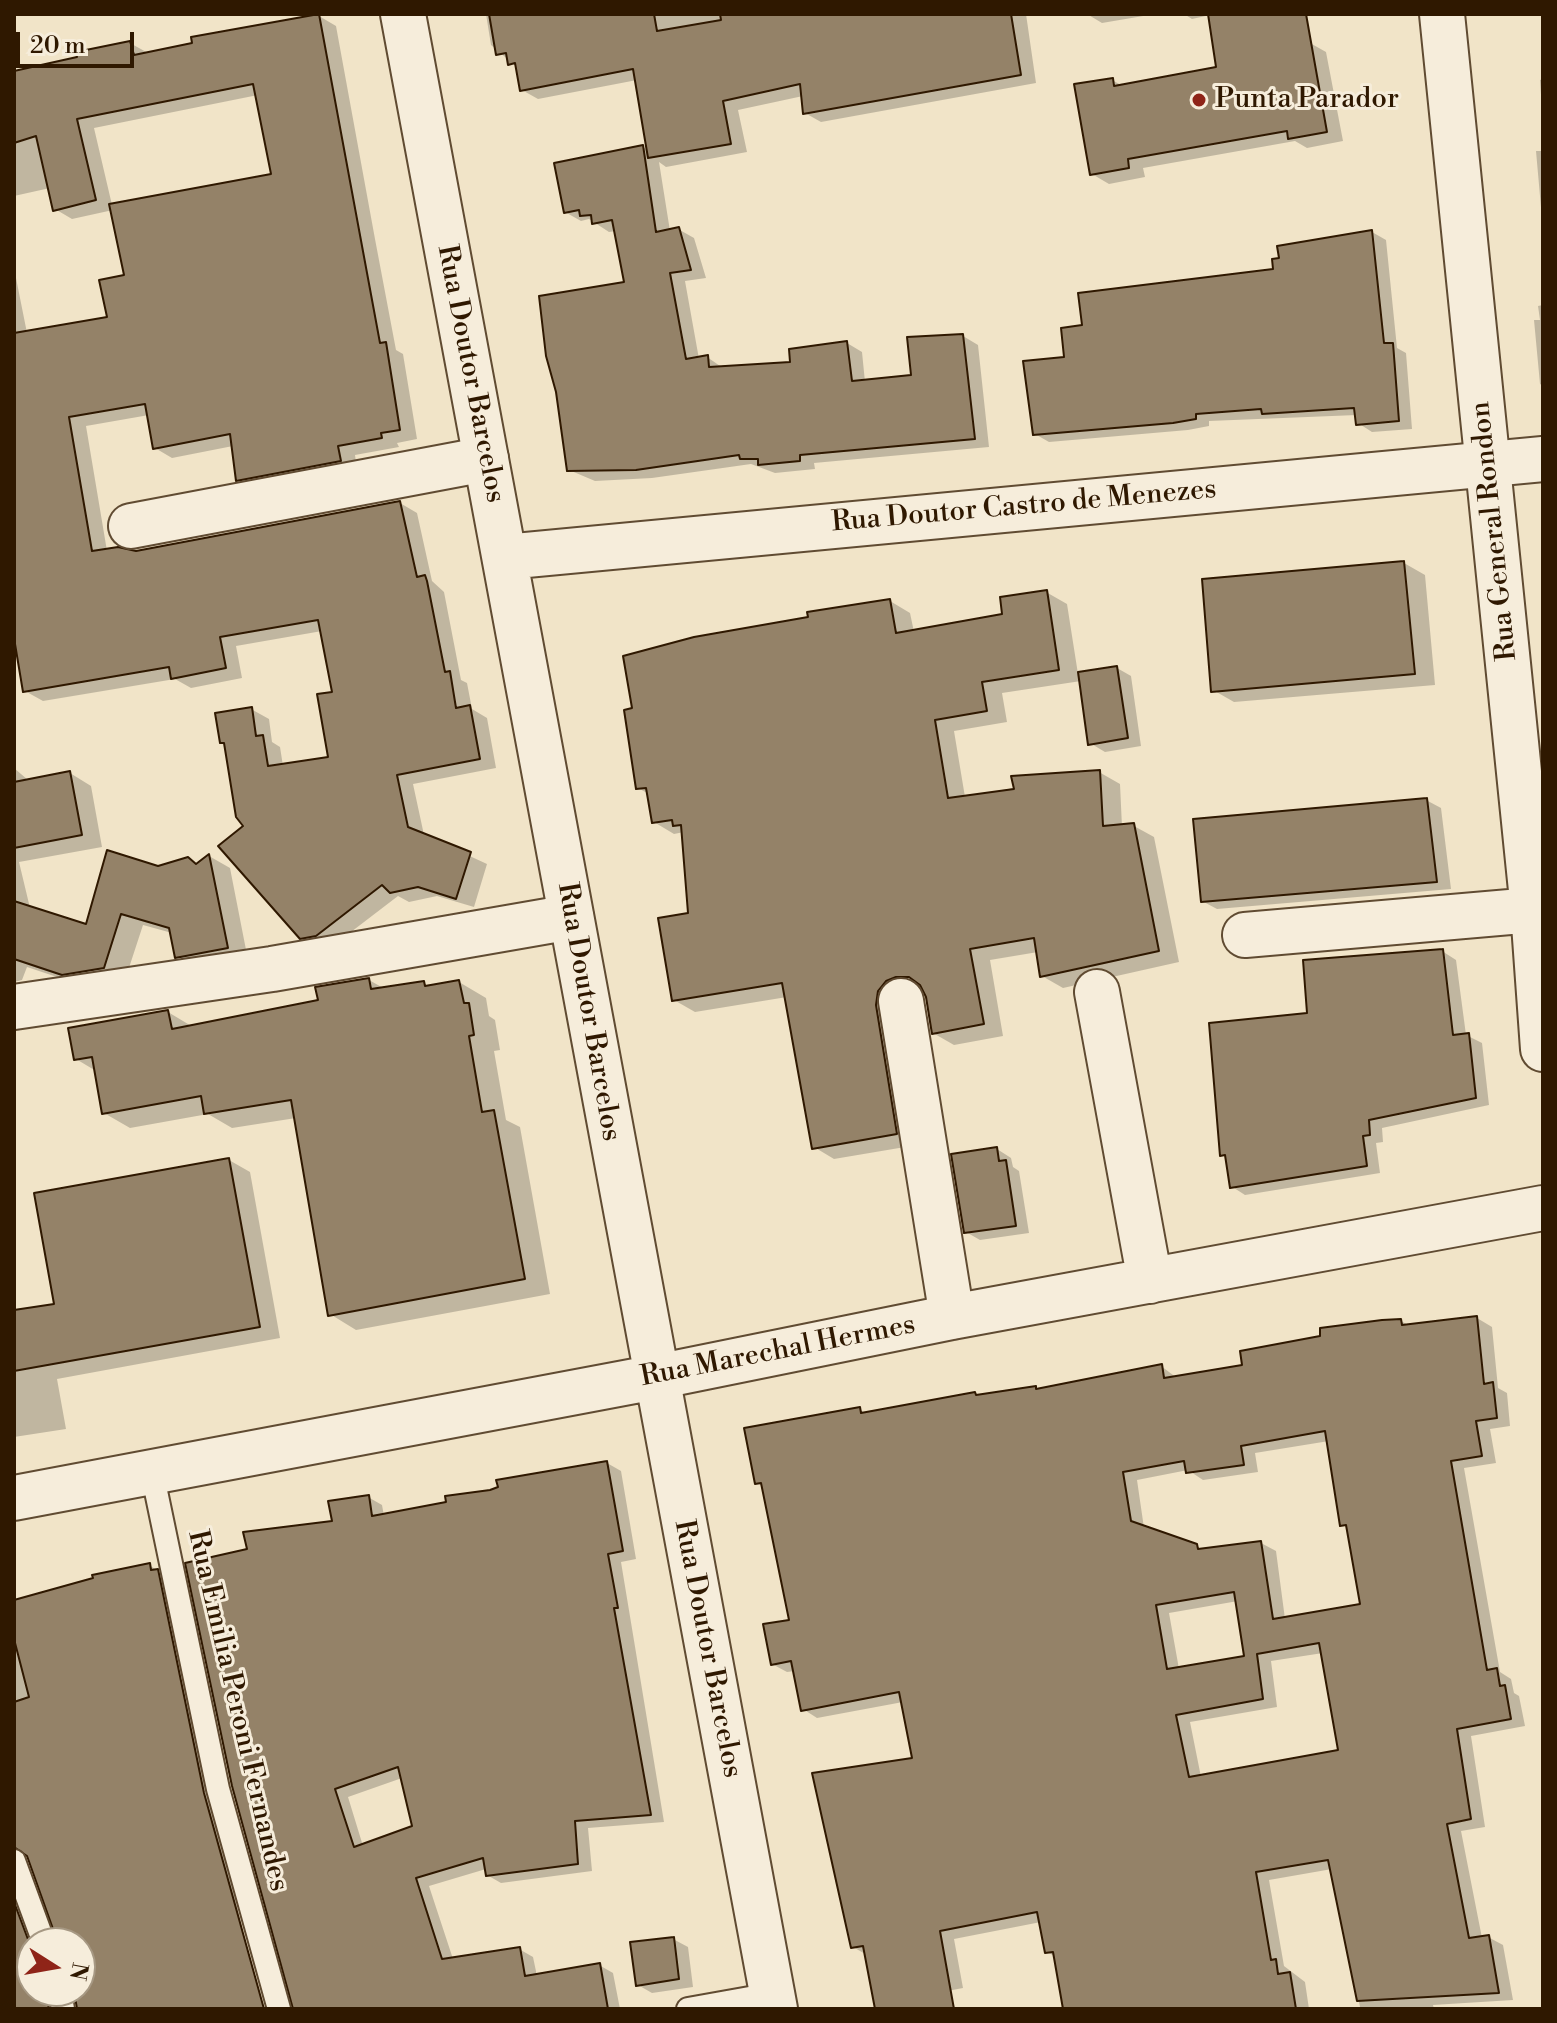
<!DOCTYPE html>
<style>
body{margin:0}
#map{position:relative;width:1557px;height:2023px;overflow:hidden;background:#f1e4c8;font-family:"Libre Bodoni",serif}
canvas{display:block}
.frame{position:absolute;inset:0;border:16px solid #2f1800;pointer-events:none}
.north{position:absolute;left:16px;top:1927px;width:80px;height:80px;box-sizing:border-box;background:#f6eddb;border:2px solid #a69883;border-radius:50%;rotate:101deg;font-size:22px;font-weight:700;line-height:32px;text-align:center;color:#2f1800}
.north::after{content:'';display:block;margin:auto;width:28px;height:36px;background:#8f2418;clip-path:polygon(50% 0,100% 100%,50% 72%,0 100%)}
.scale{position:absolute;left:16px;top:32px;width:118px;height:36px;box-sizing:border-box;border:4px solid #2f1800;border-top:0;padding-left:10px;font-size:24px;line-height:28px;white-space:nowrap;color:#2f1800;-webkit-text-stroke:6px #f6eddb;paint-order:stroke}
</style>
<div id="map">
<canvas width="1557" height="2023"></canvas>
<div class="frame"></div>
<div class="north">N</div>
<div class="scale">20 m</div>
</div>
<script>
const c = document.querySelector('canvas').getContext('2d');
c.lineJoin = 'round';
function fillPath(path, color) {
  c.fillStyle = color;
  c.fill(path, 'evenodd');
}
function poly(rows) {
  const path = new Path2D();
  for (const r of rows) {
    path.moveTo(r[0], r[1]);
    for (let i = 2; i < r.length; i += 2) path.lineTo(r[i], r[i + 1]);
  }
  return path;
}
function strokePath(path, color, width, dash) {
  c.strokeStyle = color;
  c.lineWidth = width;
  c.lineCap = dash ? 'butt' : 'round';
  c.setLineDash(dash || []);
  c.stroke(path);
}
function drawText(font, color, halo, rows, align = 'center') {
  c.font = font + ' "Libre Bodoni",serif';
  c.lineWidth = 6;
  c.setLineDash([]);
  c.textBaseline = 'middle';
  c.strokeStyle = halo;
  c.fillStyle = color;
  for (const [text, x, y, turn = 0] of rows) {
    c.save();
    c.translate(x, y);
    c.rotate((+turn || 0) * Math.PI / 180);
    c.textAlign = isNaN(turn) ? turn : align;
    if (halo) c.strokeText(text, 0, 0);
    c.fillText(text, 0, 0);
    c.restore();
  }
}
fillPath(poly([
 [486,14,1026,14,1036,83,821,122,805,113,803,96,738,110,747,152,666,167,659,162,670,231,678,229,694,238,706,278,685,281,699,359,707,357,723,368,792,364,847,343,862,352,865,382,913,377,963,336,978,345,989,447,814,463,815,469,775,473,751,464,652,478,595,481,569,470,627,283,616,231,609,232,589,219,581,221,565,212,643,147,649,151,637,80,538,99,522,90,518,68,491,45],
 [1087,14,1155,14,1102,23],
 [1184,14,1291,14,1310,43,1326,52,1343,141,1307,148,1295,141,1143,168,1145,177,1109,184,1092,174,1112,80,1123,86,1219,69,1210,15,1192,19],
 [319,16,336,26,375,239,396,350,403,354,417,439,397,443,399,447,355,455,357,470,255,490,238,479,233,446,172,458,155,448,149,415,86,426,107,551,136,553,400,503,417,513,432,581,444,592,461,680,467,683,472,709,487,718,496,768,413,784,424,835,487,864,474,907,437,896,409,902,398,896,334,945,319,948,301,937,246,827,226,744,222,742,251,709,269,719,272,742,280,747,283,766,330,759,334,693,322,631,236,646,242,678,191,688,175,679,43,701,25,691,14,626,14,268,27,333,110,319,127,276,113,210,72,219,55,209,50,188,14,196,14,73,130,43,148,53],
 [258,95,273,175,112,205,94,128],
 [1543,79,1543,124,1540,80],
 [1536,151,1543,151,1543,230],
 [1372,232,1386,240,1397,348,1406,353,1412,429,1372,432,1358,423,1357,415,1209,421,1209,426,1188,430,1049,442,1035,434,1084,326,1275,271],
 [1543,305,1543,386,1540,384,1534,320,1540,320,1538,306],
 [1404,563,1425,575,1435,685,1234,702,1213,690],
 [1046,592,1067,604,1078,674,1117,668,1131,676,1141,746,1105,752,1090,743,1081,681,1002,693,1007,722,954,731,965,797,1099,772,1120,784,1122,827,1134,826,1154,837,1179,962,1063,988,1042,976,1038,952,990,960,1003,1036,954,1045,933,1033,928,996,923,987,918,987,917,1145,834,1159,814,1147,787,997,695,1012,674,1000,690,915,684,832,674,834,654,822,649,794,638,788,810,619,890,601,910,613,914,632,1005,616],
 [14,768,28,780,70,773,91,786,102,847,19,862,30,908,87,926,157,868,188,859,198,865,209,856,230,868,248,960,198,969,177,956,172,933,143,925,125,980,84,986,27,967,22,980,14,982],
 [1426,800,1441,808,1451,889,1217,909,1202,901],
 [1442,951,1456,960,1466,1035,1482,1043,1489,1105,1382,1128,1383,1142,1376,1143,1380,1173,1245,1195,1231,1186,1226,1157,1222,1154,1309,1015],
 [369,980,385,989,459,982,486,998,489,1016,495,1020,500,1050,494,1051,506,1120,520,1127,550,1294,356,1330,330,1314,296,1118,232,1128,208,1114,130,1128,104,1113,96,1071,76,1059,168,1012,193,1027,320,1001],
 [997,1149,1011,1158,1013,1167,1019,1171,1029,1233,980,1240,966,1232],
 [229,1160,250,1172,280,1338,57,1379,66,1429,14,1437,14,1312,56,1305],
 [1477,1318,1492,1327,1498,1388,1507,1393,1510,1426,1490,1429,1496,1463,1464,1468,1500,1672,1511,1679,1514,1693,1519,1696,1525,1726,1471,1736,1485,1827,1461,1831,1482,1938,1488,1937,1503,1945,1513,2000,1433,2005,1434,2009,1329,2009,1360,2007,1332,1869,1269,1880,1284,1966,1305,1982,1309,2009,1072,2009,1056,1957,1047,1952,1041,1922,954,1939,963,1988,942,1992,945,2009,867,2009,877,2007,867,1955,853,1947,915,1760,903,1702,817,1718,803,1709,795,1671,787,1672,772,1664,791,1621,764,1487,757,1483,859,1409,867,1414,975,1394,980,1396,1035,1388,1040,1390,1161,1366,1177,1378,1244,1366,1401,1321,1410,1326],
 [1329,1441,1342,1524,1349,1529,1363,1606,1285,1619,1276,1551,1261,1543,1205,1550,1144,1528,1137,1480,1188,1470,1203,1480,1258,1472,1255,1453],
 [1238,1601,1247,1657,1179,1669,1169,1613],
 [1323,1653,1340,1752,1201,1777,1190,1722,1277,1707,1271,1661],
 [607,1463,621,1471,636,1559,621,1562,664,1822,588,1828,592,1871,501,1883,487,1875,486,1869,429,1886,453,1959,519,1949,533,1957,537,1976,599,1965,613,1973,620,2009,312,2009,249,1551,335,1522,368,1497,382,1505,384,1516],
 [402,1778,415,1828,363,1846,348,1797],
 [149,1565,169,1578,239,1886,233,1888,260,2009,78,2009,80,1943,58,1943,28,1854,22,1853,14,1858,14,1602],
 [14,1881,37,1943,32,1943,32,1991,60,1991,59,2009,14,2009],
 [673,1939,688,1947,693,1987,652,1993,638,1985]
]), '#0003');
const building = poly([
 [319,14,380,343,386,342,400,430,381,433,382,438,338,446,341,461,236,481,230,434,153,449,145,404,69,417,92,551,118,547,136,551,400,501,417,577,425,575,427,581,445,672,450,671,456,708,470,705,480,759,397,775,408,827,471,852,456,899,418,887,390,893,382,885,316,936,300,939,218,846,243,826,236,817,224,743,220,743,215,713,252,707,256,736,263,735,268,766,328,757,317,694,332,692,318,620,220,637,226,668,171,679,169,667,23,692,14,638,14,333,107,317,99,280,124,275,109,204,271,174,253,84,77,119,96,200,53,211,36,136,14,143,14,71,77,57,76,52,130,41,134,55,192,43,191,37,319,14],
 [489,14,654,14,657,31,721,20,720,14,1011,14,1021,75,803,114,800,84,723,101,731,144,648,158,633,69,520,91,515,63,508,65,506,53,496,55,489,14],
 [1208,14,1306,14,1327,132,1288,139,1287,131,1128,159,1129,168,1090,175,1074,84,1113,78,1114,86,1216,67,1208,14],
 [643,145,656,232,679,227,691,270,670,273,686,359,708,355,709,367,790,362,789,349,847,341,852,381,911,375,907,337,963,334,975,439,800,455,800,461,758,465,758,459,740,459,739,455,636,470,567,471,556,392,546,356,539,296,624,282,612,220,592,224,591,215,580,216,579,210,564,213,554,163,643,145],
 [1372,230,1384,343,1393,343,1399,421,1356,425,1354,408,1262,414,1261,409,1196,414,1196,419,1173,423,1033,435,1023,361,1064,357,1061,328,1082,325,1078,293,1273,269,1272,259,1279,258,1277,246,1372,230],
 [1404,561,1415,674,1211,692,1202,579,1404,561],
 [1047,590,1059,670,982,682,987,711,935,720,948,798,1014,789,1011,776,1100,770,1103,826,1134,823,1159,951,1040,977,1034,938,970,949,984,1024,932,1034,926,997,920,985,909,977,896,977,886,981,878,991,876,1005,897,1134,812,1149,782,983,672,1001,658,918,688,913,681,825,673,826,672,820,652,823,646,788,636,789,624,710,632,708,623,656,694,637,808,617,807,612,890,599,896,633,1002,614,1000,597,1047,590],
 [1117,666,1128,738,1088,745,1078,672,1117,666],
 [70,771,82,835,14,848,14,782,70,771],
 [1427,798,1437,882,1201,902,1193,819,1427,798],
 [107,850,158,866,188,857,196,864,209,854,228,948,175,958,169,928,121,914,104,968,62,975,14,959,14,901,86,924,107,850],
 [1443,949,1453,1035,1469,1033,1476,1098,1369,1120,1370,1135,1363,1136,1367,1166,1230,1188,1225,1155,1220,1156,1209,1023,1307,1013,1303,960,1443,949],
 [369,978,371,989,424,981,425,986,459,980,464,1003,469,1003,474,1035,469,1036,482,1112,494,1110,525,1279,328,1316,291,1100,204,1114,201,1096,102,1114,92,1057,74,1060,68,1028,168,1010,172,1029,318,1000,315,987,369,978],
 [997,1147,999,1161,1006,1160,1016,1226,964,1233,951,1154,997,1147],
 [229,1158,260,1327,14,1371,14,1310,54,1304,34,1193,229,1158],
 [1477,1316,1484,1384,1493,1382,1497,1418,1476,1421,1482,1456,1451,1461,1487,1670,1497,1668,1500,1686,1505,1685,1511,1719,1457,1729,1471,1819,1447,1824,1469,1938,1489,1935,1499,1993,1357,2001,1328,1860,1256,1872,1271,1960,1276,1959,1278,1974,1290,1972,1296,2009,1063,2009,1053,1952,1045,1953,1037,1912,940,1931,954,2009,875,2009,863,1946,851,1948,812,1773,912,1758,899,1692,801,1711,791,1661,771,1665,763,1624,789,1620,761,1483,755,1484,744,1428,860,1407,861,1413,975,1392,976,1395,1036,1386,1036,1389,1162,1364,1164,1378,1242,1365,1240,1351,1320,1336,1320,1328,1382,1320,1401,1319,1402,1325,1477,1316],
 [1325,1431,1340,1526,1346,1525,1360,1604,1273,1619,1261,1541,1198,1549,1197,1544,1131,1521,1123,1472,1184,1461,1186,1473,1244,1465,1241,1446,1325,1431],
 [1234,1592,1244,1656,1167,1669,1156,1605,1234,1592],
 [1319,1643,1338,1750,1189,1777,1176,1715,1263,1699,1257,1654,1319,1643],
 [607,1461,623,1551,608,1554,618,1608,614,1608,651,1815,575,1821,578,1864,486,1876,483,1858,416,1878,442,1959,520,1947,525,1976,600,1963,608,2009,293,2009,232,1786,185,1563,247,1549,243,1532,332,1521,328,1501,369,1495,372,1516,446,1502,445,1496,490,1490,498,1487,496,1480,607,1461],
 [398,1767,412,1826,354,1847,335,1789,398,1767],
 [150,1563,151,1570,158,1569,204,1793,264,2009,77,2009,74,1991,80,1991,80,1943,58,1943,27,1856,14,1847,14,1702,29,1697,14,1639,14,1600,93,1578,92,1575,150,1563],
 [14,1902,32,1950,32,1991,46,1991,49,2009,14,2009,14,1902],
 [674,1937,679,1979,636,1986,630,1942,674,1937]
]);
fillPath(building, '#948268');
strokePath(building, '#2f1800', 2);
const service = poly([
 [152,1472,218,1789,279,2009],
 [14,1861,44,1943],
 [60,1991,63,2009],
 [688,2009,772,1994]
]);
const minor = poly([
 [1442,14,1533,910,1543,1049],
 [131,526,486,459],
 [1245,935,1533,910],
 [1097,992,1150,1281],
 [901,1001,952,1317],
 [14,1007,272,969,571,917],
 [656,1377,952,1317,1543,1208]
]);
const tertiary = poly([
 [403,14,775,2009],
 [505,557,1543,459],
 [14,1498,656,1377]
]);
strokePath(service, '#604b32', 26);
strokePath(minor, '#604b32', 48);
strokePath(tertiary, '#604b32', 48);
strokePath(service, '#f6eddb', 22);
strokePath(minor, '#f6eddb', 44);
strokePath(tertiary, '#f6eddb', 44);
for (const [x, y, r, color] of [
 [1199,100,8,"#8f2418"]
]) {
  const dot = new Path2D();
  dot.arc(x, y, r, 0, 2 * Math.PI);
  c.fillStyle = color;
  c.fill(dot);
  strokePath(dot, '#f6eddb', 3);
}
drawText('28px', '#2f1800', '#f6eddb', [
 ["Punta Parador",1215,100]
], 'left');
drawText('28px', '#2f1800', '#f6eddb', [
 ["Rua Doutor Barcelos",470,374,79],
 ["Rua Doutor Castro de Menezes",1024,507,-5],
 ["Rua General Rondon",1495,531,-96],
 ["Rua Doutor Barcelos",588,1012,80],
 ["Rua Marechal Hermes",778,1352,-11],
 ["Rua Doutor Barcelos",707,1649,79],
 ["Rua Emilia Peroni Fernandes",237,1711,77]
]);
</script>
